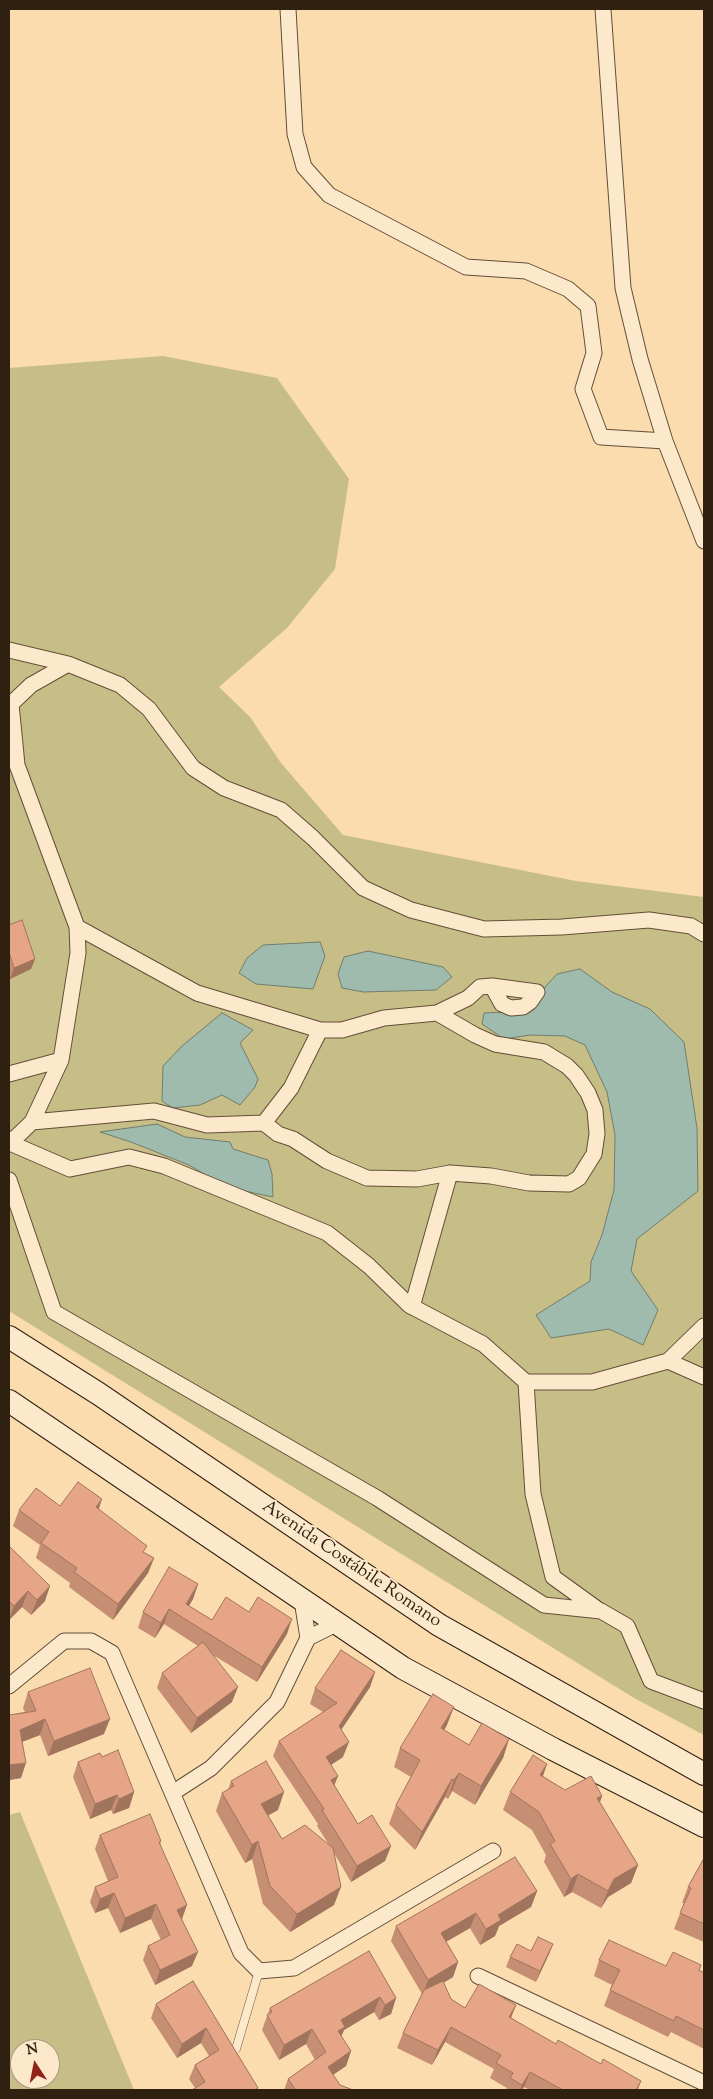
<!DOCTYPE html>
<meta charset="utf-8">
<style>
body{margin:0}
#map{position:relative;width:713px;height:2099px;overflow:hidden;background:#fbdcaf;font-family:"Sorts Mill Goudy",serif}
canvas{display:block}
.frame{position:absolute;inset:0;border:10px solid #2f2010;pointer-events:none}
.north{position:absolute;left:10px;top:2039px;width:50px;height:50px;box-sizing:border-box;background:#fce8cb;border:1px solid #aa9880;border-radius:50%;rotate:349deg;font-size:14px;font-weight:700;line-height:20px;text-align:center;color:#2f2010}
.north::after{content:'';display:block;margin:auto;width:18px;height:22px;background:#8f2418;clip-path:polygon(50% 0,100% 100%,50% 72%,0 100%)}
</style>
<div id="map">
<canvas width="713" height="2099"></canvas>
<div class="frame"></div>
<div class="north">N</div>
</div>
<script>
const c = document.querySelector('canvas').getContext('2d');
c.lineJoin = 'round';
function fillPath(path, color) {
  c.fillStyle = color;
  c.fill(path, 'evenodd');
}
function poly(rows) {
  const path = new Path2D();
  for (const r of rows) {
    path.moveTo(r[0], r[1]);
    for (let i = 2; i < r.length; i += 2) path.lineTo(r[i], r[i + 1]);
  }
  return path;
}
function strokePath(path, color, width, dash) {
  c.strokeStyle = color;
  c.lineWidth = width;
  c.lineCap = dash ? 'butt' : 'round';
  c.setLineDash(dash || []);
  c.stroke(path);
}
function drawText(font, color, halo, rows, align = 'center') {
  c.font = font + ' "Sorts Mill Goudy",serif';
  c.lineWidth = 4;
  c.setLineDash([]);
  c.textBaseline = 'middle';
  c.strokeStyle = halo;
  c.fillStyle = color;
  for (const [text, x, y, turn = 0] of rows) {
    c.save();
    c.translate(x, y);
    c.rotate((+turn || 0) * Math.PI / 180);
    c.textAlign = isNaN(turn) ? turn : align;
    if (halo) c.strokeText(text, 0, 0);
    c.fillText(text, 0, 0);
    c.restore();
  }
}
fillPath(poly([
 [163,356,277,378,349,479,335,569,287,628,219,687,250,717,281,763,343,835,576,881,704,897,704,1735,634,1698,9,1311,9,368],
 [20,1812,134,2090,9,2090,9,1815],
 [20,2049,50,2049,50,2079,20,2079]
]), '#c6be86');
const water = poly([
 [320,942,325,956,313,989,256,984,239,973,247,958,263,945,320,942],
 [368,951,443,967,452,977,436,990,363,992,342,988,338,974,344,957,368,951],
 [580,969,612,992,650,1009,684,1042,697,1128,698,1191,637,1239,631,1271,658,1310,643,1345,609,1329,551,1338,536,1315,590,1281,591,1262,602,1235,614,1190,615,1135,607,1092,585,1045,565,1036,530,1035,504,1039,482,1024,484,1013,529,1011,536,997,557,974,580,969],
 [222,1013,253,1030,240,1043,258,1079,255,1087,240,1105,222,1095,200,1105,173,1108,162,1101,163,1066,182,1046,222,1013],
 [157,1124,185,1137,230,1142,233,1149,268,1160,272,1174,273,1197,226,1187,189,1165,131,1142,100,1132,157,1124]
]);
fillPath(water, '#9fbbad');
strokePath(water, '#727d6e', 1);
const lane = poly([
 [236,2049,259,1971]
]);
const street = poly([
 [288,9,295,134,304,167,329,195,466,267,526,271,568,289,588,306,594,353,583,389,601,437,665,441],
 [603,9,623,288,640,359,665,441,704,541],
 [9,650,68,664],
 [77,927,17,765,11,704,31,685,68,664,120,685,149,709,193,768,224,788,281,810,313,838,363,888,411,910,484,929,562,927,649,920,691,926,704,934],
 [437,1013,475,1035,495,1044,544,1052,567,1066,576,1075,588,1093,595,1110,597,1134,594,1154,579,1178,569,1184,529,1183,491,1176,450,1173,417,1179,367,1178,327,1161,293,1139,278,1134,264,1123,291,1088,320,1030,342,1030,384,1018,437,1013],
 [437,1013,468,998,480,987,492,986,537,992,530,1002,523,1007,511,1008,502,1004,492,986],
 [9,1074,61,1060],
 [264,1123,207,1125,154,1111,32,1122,61,1060,78,953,77,927,197,993,320,1030],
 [9,1139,10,1143,70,1169,129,1157,164,1166,327,1233,369,1266,409,1305,483,1344,526,1382,592,1382,668,1361,704,1326],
 [9,1144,32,1122],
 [9,1180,54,1312,377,1498,544,1605,601,1611,627,1626,651,1681,704,1701],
 [412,1307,450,1173],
 [668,1361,704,1377],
 [526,1382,533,1494,553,1577,600,1611],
 [308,1638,338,1623],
 [9,1686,64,1641,91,1641,112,1653,241,1953,259,1971,294,1968,493,1851],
 [174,1792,211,1768,277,1702,308,1638,302,1600],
 [478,1976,704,2083]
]);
const secondary = poly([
 [9,1337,99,1394,439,1625,704,1774],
 [9,1401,403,1668,553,1749,704,1826]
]);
strokePath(lane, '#624f38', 9);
strokePath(street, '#624f38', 17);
strokePath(secondary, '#2f2010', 24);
strokePath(lane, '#fce8cb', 8);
strokePath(street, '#fce8cb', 15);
strokePath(secondary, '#fce8cb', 22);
fillPath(poly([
 [9,925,35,959,31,969,10,979,9,974],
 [60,1506,99,1509,145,1553,154,1558,148,1573,113,1620,69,1587,70,1583,36,1558,40,1545,13,1526,19,1510],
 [9,1546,45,1601,31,1615,22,1607,9,1620],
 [198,1584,193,1599,189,1606,212,1620,287,1634,257,1682,213,1655,232,1702,191,1733,157,1688,162,1673,198,1646,164,1624,155,1638,138,1628,143,1612],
 [375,1672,370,1687,341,1730,343,1757,331,1765,338,1776,334,1785,358,1824,391,1846,385,1861,351,1882,334,1853,334,1905,290,1932,263,1904,252,1859,245,1863,216,1811,222,1793,228,1790,231,1781,278,1810,268,1815,282,1839,329,1845,317,1826,318,1824,273,1756,279,1741,323,1712,310,1704,315,1688],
 [28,1692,104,1734,48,1756,40,1735,22,1742,21,1778,9,1780,9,1715,25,1712,23,1708],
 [447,1725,444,1730,469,1745,509,1739,503,1758,475,1805,452,1791,448,1799,445,1797,415,1850,389,1824,396,1805,411,1777,394,1767,400,1748],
 [102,1757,134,1792,129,1808,113,1814,111,1810,90,1819,73,1777,78,1762],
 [547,1764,543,1776,565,1790,602,1796,600,1802,638,1865,631,1883,608,1897,601,1908,572,1892,564,1897,544,1862,546,1855,532,1830,503,1810,510,1792],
 [100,1835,161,1841,160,1845,182,1919,192,1966,155,1985,143,1960,148,1946,161,1940,151,1919,120,1933,108,1908,95,1913,90,1902,95,1887,108,1881,95,1849],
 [704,1858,704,1942,674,1929,684,1903,682,1903,688,1887],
 [537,1891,531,1907,499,1926,495,1936,480,1945,470,1928,446,1942,458,1962,453,1977,443,1983,451,1999,465,2008,516,2005,511,2018,556,2044,641,2081,638,2090,530,2090,524,2087,522,2090,506,2090,507,2088,490,2078,494,2069,445,2042,432,2065,397,2048,403,2033,422,1994,391,1941,396,1926],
 [553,1944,549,1954,536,1982,506,1967,510,1957],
 [369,1951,396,1998,391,2014,379,2020,374,2012,344,2030,341,2037,351,2051,346,2066,333,2075,340,2085,353,2090,284,2090,288,2079,315,2060,306,2044,279,2060,262,2030,270,2008],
 [599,1960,666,1966,701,1965,699,1970,704,1973,704,2049,671,2032,668,2037,604,2006,612,1985,594,1976],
 [193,1981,258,2088,258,2090,192,2090,195,2088,189,2079,195,2065,209,2056,201,2043,177,2058,151,2018,156,2004]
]), '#c68e73');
fillPath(poly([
 [35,959,31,969,10,979,14,968],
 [102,1499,97,1515,96,1507],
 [154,1558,148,1573,113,1620,118,1604],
 [198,1584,193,1599,182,1617,186,1604],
 [50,1586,45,1601,31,1615,37,1600],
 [28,1591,22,1607,9,1620,14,1606],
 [169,1609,164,1624,155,1638,161,1623],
 [292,1619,287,1634,257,1682,262,1667],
 [375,1672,370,1687,333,1742,339,1726],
 [238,1687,232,1702,191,1733,197,1718],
 [454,1707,447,1725,434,1747,441,1728],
 [45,1719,40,1735,14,1745,20,1730],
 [110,1719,104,1734,48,1756,54,1741],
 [509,1739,503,1758,475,1805,481,1786],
 [349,1742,343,1757,320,1772,326,1757],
 [26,1763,21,1778,9,1780,9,1765],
 [547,1764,541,1781,540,1775],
 [459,1773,452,1791,448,1799,454,1780],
 [338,1776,332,1791,331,1780],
 [452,1779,445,1797,415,1850,422,1832],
 [134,1792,129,1808,113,1814,119,1799],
 [284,1792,278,1810,255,1823,261,1804],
 [117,1795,111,1810,90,1819,95,1804],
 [602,1796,596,1813,597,1798],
 [258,1841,252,1859,245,1863,252,1845],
 [391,1846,385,1861,351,1882,357,1866],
 [638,1865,631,1883,608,1897,601,1908,608,1891,614,1879],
 [578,1874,572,1892,564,1897,571,1879],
 [341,1887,334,1905,290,1932,297,1914],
 [537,1891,531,1907,499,1926,495,1936,480,1945,486,1929,498,1915],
 [114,1893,108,1908,95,1913,100,1899],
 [156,1904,151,1919,120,1933,125,1918],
 [187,1905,182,1919,172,1924,177,1910],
 [476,1913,470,1928,435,1948,441,1933],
 [553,1944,549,1954,536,1982,540,1971],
 [198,1952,192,1966,155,1985,160,1970],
 [458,1962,453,1977,423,1995,428,1980],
 [380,1997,374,2012,344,2030,339,2042,332,2046,341,2020],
 [396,1998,391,2014,379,2020,385,2005],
 [516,2005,510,2020,509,2017],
 [451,2027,445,2042,432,2065,438,2050],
 [206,2028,201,2043,177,2058,182,2044],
 [312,2029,306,2044,279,2060,284,2045],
 [351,2051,346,2066,322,2082,328,2067],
 [530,2072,524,2087,522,2090,520,2090,522,2085]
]), '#a1745e');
const building = poly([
 [22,920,35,959,14,968,9,952,9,925,22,920],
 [78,1482,102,1499,96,1507,147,1546,143,1552,154,1558,118,1604,74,1572,77,1568,41,1543,49,1532,19,1510,36,1488,60,1506,78,1482],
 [9,1546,50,1586,37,1600,28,1591,14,1606,9,1601,9,1546],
 [169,1567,198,1584,186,1604,212,1620,226,1597,249,1612,258,1597,292,1619,262,1667,169,1609,161,1623,143,1612,169,1567],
 [203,1642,238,1687,197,1718,162,1673,203,1642],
 [341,1650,375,1672,339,1726,349,1742,326,1757,338,1776,331,1780,358,1824,372,1815,391,1846,357,1866,322,1810,324,1809,279,1741,337,1703,315,1688,341,1650],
 [90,1668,110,1719,54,1741,45,1719,20,1730,26,1763,9,1765,9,1715,36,1711,28,1692,90,1668],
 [433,1694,454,1707,441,1728,469,1745,482,1723,509,1739,481,1786,459,1773,454,1780,452,1779,422,1832,396,1805,420,1760,400,1748,433,1694],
 [118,1750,134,1792,119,1799,117,1795,95,1804,78,1762,100,1753,102,1757,118,1750],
 [533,1755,547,1764,540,1775,565,1790,591,1776,602,1796,597,1798,638,1865,614,1879,608,1891,578,1874,571,1879,550,1844,555,1841,539,1812,510,1792,533,1755],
 [266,1761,284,1792,261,1804,282,1839,305,1825,333,1848,341,1887,297,1914,270,1886,258,1841,252,1845,222,1793,234,1786,231,1781,266,1761],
 [150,1814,161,1841,159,1842,187,1905,177,1910,198,1952,160,1970,148,1946,170,1935,156,1904,125,1918,114,1893,100,1899,95,1887,118,1877,100,1835,150,1814],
 [515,1857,537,1891,498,1915,501,1920,486,1929,476,1913,441,1933,458,1962,428,1980,396,1926,515,1857],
 [704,1858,704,1924,680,1913,691,1888,688,1887,704,1858],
 [538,1937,553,1944,540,1971,510,1957,517,1944,531,1951,538,1937],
 [609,1940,666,1966,673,1952,701,1965,699,1970,704,1973,704,2030,676,2016,674,2021,610,1990,620,1970,599,1960,609,1940],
 [369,1951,396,1998,385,2005,380,1997,341,2020,345,2027,338,2031,351,2051,328,2067,340,2085,353,2090,296,2090,288,2079,326,2052,312,2029,284,2045,267,2015,272,2012,270,2008,369,1951],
 [193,1981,258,2088,255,2090,192,2090,205,2082,195,2065,219,2050,206,2028,182,2044,156,2004,193,1981],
 [443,1981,451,1999,465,2008,479,1984,516,2005,509,2017,556,2044,558,2040,601,2064,603,2059,641,2081,636,2090,563,2090,530,2072,522,2085,510,2078,513,2073,496,2063,501,2055,451,2027,438,2050,403,2033,424,1990,443,1981]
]);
fillPath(building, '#e6a586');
strokePath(building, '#a1745e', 1);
drawText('18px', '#2f2010', '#fce8cb', [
 ["Avenida Costábile Romano",351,1565,34]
]);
</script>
